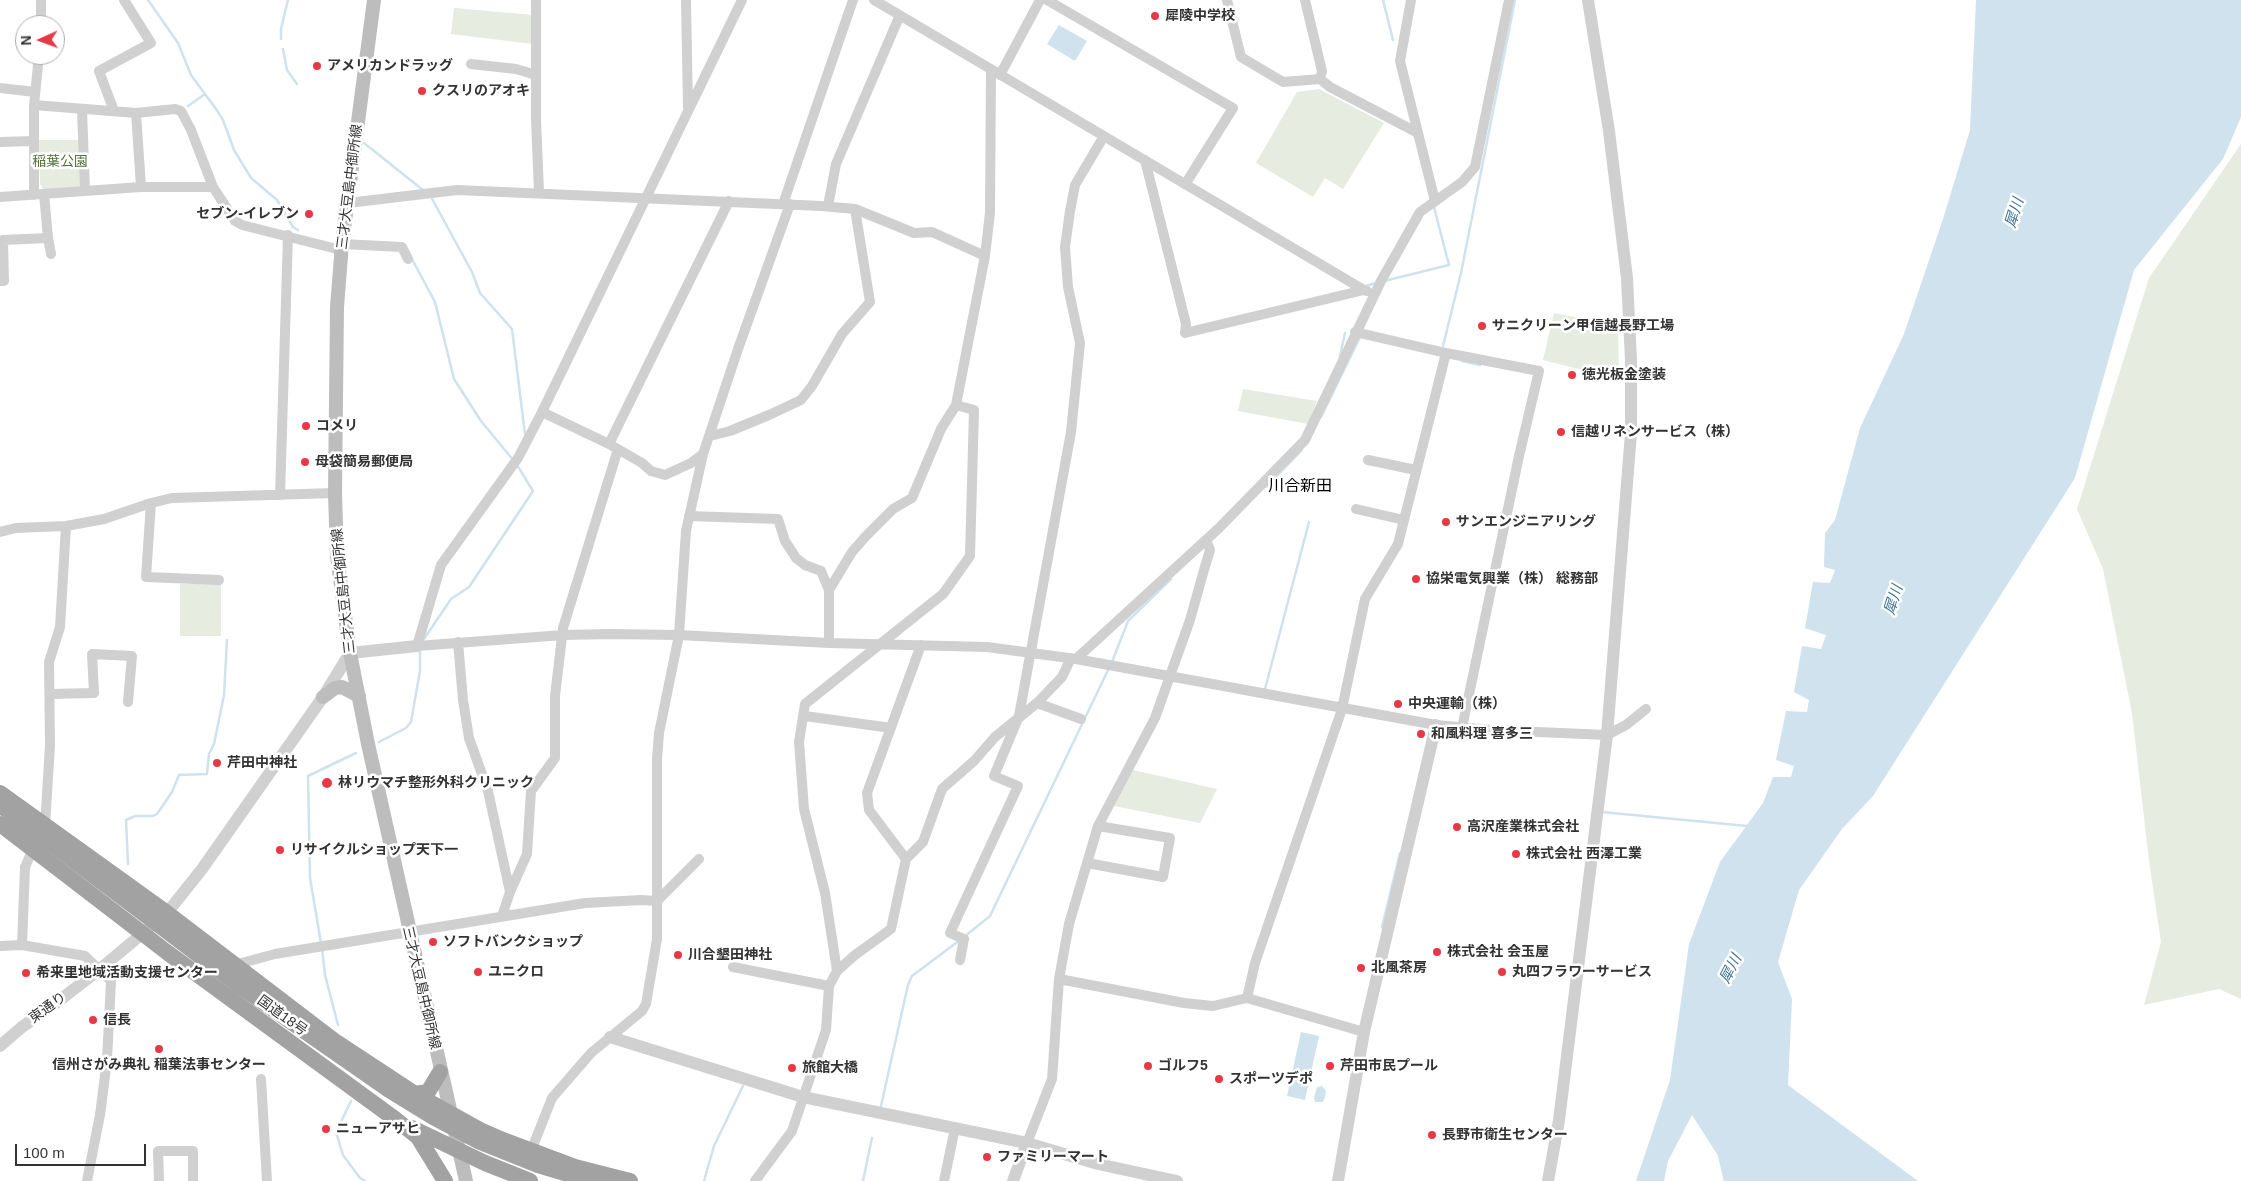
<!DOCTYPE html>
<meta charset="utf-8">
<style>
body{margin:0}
#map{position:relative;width:2241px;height:1181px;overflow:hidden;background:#fff;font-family:Arial,sans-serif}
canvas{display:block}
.north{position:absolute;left:15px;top:15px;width:50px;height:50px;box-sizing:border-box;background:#fff;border:1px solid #adadad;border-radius:50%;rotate:268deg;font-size:14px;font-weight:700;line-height:20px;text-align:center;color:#333}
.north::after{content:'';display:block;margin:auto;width:18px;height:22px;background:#e63946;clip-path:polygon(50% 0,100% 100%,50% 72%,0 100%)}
.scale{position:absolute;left:15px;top:1144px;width:131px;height:22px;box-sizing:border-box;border:2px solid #333;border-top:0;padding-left:6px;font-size:15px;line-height:18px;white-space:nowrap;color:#333;-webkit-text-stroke:4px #fff;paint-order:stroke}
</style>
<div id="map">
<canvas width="2241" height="1181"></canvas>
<div class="north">N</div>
<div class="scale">100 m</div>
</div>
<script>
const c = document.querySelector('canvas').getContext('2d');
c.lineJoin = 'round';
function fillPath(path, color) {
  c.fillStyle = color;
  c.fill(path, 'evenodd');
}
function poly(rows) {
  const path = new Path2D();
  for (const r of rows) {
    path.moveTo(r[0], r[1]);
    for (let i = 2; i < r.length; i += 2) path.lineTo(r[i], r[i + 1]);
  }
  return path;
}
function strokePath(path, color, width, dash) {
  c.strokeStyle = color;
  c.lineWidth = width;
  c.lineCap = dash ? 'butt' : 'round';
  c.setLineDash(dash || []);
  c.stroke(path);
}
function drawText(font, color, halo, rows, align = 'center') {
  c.font = font + ' Arial,"Noto Sans JP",sans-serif';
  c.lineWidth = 5;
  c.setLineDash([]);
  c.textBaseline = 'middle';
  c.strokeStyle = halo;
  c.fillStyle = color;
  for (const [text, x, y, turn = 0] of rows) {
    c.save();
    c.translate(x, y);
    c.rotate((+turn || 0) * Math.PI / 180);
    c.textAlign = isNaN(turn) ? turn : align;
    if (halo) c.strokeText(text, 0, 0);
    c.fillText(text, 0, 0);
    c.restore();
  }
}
fillPath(poly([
 [454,8,534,15,533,44,451,34],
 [1319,89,1384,123,1343,189,1325,178,1313,197,1256,163,1297,92],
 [39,140,80,140,81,186,77,189,44,191,40,184],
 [2241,144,2241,999,2219,989,2144,1005,2161,942,2149,861,2132,713,2103,569,2077,509,2149,278],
 [1554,313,1618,326,1619,379,1543,360],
 [1243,389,1317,401,1308,424,1238,411],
 [180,584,221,584,221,636,180,636],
 [1133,770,1217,789,1200,823,1114,806]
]), '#e6ecdf');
fillPath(poly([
 [1976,0,2241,0,2241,117,2223,159,2134,270,2075,478,1873,796,1842,829,1799,890,1778,962,1792,999,1788,1085,1918,1181,1740,1181,1736,1172,1724,1165,1692,1115,1668,1161,1664,1181,1636,1181,1670,1080,1689,944,1720,862,1763,803,1773,777,1791,777,1794,766,1776,760,1786,711,1807,712,1809,700,1794,692,1802,646,1821,649,1826,635,1805,628,1813,582,1830,583,1835,570,1824,567,1825,533,1835,520,1860,428,1904,334,1943,219,1970,130],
 [1059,25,1087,41,1075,61,1047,44],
 [1301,1032,1319,1036,1305,1100,1287,1096],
 [1322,1086,1326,1091,1325,1097,1323,1102,1315,1102,1314,1098,1317,1087]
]), '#cfe2ee');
strokePath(poly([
 [148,0,178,43,191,75,216,109,223,120,234,150,251,178,277,200,293,227,298,230],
 [1383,0,1393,40],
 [281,39,281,29,288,0],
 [283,49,287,70,297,84],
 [188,106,205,94],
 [364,143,423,190],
 [431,197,472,272,480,293,512,329,525,434],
 [412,259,435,302,454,379,481,421,514,461],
 [1384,281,1449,265,1434,207],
 [1366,286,1376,283],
 [1443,346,1461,273,1515,0],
 [1340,356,1345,333],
 [1462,361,1480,365],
 [1321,417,1360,337],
 [1266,487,1302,450],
 [424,639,451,599,469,587,533,491,517,465],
 [1112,662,1128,621,1171,579],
 [1265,689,1309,522],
 [379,742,406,728,411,722,420,671,420,650],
 [1602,812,1747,826],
 [128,864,126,820,135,816,153,816,157,814,172,792,179,775,207,774,209,754,214,744,224,695,227,640],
 [1382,927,1400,853],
 [964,937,990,916,1109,668],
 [321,943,310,878,308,776,356,753],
 [322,949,325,975,338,1025],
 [351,1101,336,1132,343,1155,360,1178,365,1181],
 [881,1106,908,985,912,976,960,940],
 [704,1181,714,1146,743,1086],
 [863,1181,872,1138]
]), '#cfe2ee', 2.5);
strokePath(poly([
 [1724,1147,1732,1181]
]), '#cfe2ee', 16);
strokePath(poly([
 [536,0,536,119,539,192],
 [686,0,688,108],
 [742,0,542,412,518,458,441,565,417,646,563,635,610,634,679,635,829,643,987,647,1076,659,1436,725,1492,730,1607,735,1626,725,1646,709],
 [874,0,1364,290],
 [1047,0,1233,108,1186,183],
 [1227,0,1241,57,1283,82,1320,79,1330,87,1418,133],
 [1305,0,1322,71,1320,79],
 [1411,0,1400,61,1435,201],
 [41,25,41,0],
 [471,64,516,69,536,75],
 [1000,75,1040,0],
 [0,88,35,92],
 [34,105,136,113,175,109,181,111,191,130,213,187,235,221,242,225,341,250],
 [82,110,85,191],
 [114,111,99,71,151,43,124,0],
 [136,113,141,187],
 [0,142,33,141],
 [1145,160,1186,324,1185,333,1364,290,1367,291],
 [34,195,34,105,39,55],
 [0,197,141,187,213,187],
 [348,203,457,190,821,206,855,209,914,233,932,232,985,256],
 [783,204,853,0],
 [828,206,836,164,900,15],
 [48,238,51,254],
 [342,244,402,247,408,259],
 [0,281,4,281,3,240,48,238,44,194],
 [1355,332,1446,353,1539,371,1519,456,1462,728],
 [542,412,609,444,642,463,651,471,665,475,691,463,703,454],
 [710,436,730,431,769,415,801,400,812,386,842,334,870,302,855,209],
 [609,444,729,201],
 [1368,460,1416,470],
 [280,495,288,235],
 [151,503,146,577,219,580],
 [1356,509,1404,520],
 [689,516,778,519,785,541,796,558,805,565,821,571,829,590],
 [0,532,16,528,66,526,104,519,151,503,172,498,335,493],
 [458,642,463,700,469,738,488,791,510,892],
 [829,643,829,590,852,552,866,536,893,509,912,498,941,429,956,405,985,256,990,213,991,69],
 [1076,659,1219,528,1305,440,1381,281,1420,212,1462,182,1475,167,1509,0],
 [50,694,94,693,92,654,132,656,128,702],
 [1037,703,1081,719],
 [805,716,891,728],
 [45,826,50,745,49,662,60,627,66,526],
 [906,859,869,810,867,793,921,645],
 [1087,863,1163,877,1170,838,1098,826],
 [502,916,510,892,527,854,531,791,555,758,555,696,563,628,618,449],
 [22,945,25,867,33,849],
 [0,946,22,945,85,956,111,981,107,1060,100,1115,87,1181],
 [960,960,964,939,950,933,1018,786,994,776,1019,716,1071,432,1080,343,1068,287,1065,247,1070,211,1075,185,1104,136],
 [234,965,275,954,585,903,642,900,657,901,699,859],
 [733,967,829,986],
 [837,971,825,893,804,809,799,742,805,704,943,594,970,556,974,410,956,405],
 [1059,979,1184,1003,1213,1006,1247,998],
 [1364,1032,1247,998,1255,963,1342,709,1365,599,1398,544,1446,353],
 [261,1079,267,1181],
 [1027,1143,1052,1079,1059,979,1069,924,1098,826,1155,718,1190,620,1204,570,1210,550,1206,540],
 [531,1151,552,1098,591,1053,642,1011,646,1004,657,939,657,759,659,733,679,635,686,531,703,454,738,349,790,204],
 [159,1181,158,1151,193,1151,193,1181],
 [755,1181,792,1131,826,1030,829,986,837,971,855,955,891,929,906,859,923,842,942,789,974,761,995,737,1037,703,1062,677,1071,658],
 [944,1181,955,1128]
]), '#d0d0d0', 10);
strokePath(poly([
 [610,1037,803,1097,1027,1143,1098,1164,1177,1181],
 [0,1046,22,1027,56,1003,100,969,167,913,202,869,323,697,350,653,417,646],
 [1013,1181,1027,1143],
 [1338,1181,1364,1032,1436,725],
 [1548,1181,1559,1120,1607,735,1631,433,1631,361,1627,278,1609,131,1588,0]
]), '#d0d0d0', 12);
strokePath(poly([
 [374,0,342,244,337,307,335,493,337,556,350,653,368,744,466,1181],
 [323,697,335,688,342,687,359,696]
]), '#bdbdbd', 14);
strokePath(poly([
 [0,793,167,913,336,1042,415,1094,480,1130,503,1140,575,1167,630,1181],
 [0,824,168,953,395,1119,418,1137,445,1181],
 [415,1094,428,1092,440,1072],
 [412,1128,485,1163,530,1181]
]), '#a2a2a2', 16);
strokePath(poly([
 [0,805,241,987,389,1090,433,1117,478,1141,538,1165,591,1181]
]), '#a2a2a2', 16);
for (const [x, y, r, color] of [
 [1155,16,5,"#e63946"],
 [317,66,5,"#e63946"],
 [422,91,5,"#e63946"],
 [309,214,5,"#e63946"],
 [1482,326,5,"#e63946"],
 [1572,375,5,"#e63946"],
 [306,426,5,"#e63946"],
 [1561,432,5,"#e63946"],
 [305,462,5,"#e63946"],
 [1446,522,5,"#e63946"],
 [1416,579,5,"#e63946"],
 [1398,704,5,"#e63946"],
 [1421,734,5,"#e63946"],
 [217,763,5,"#e63946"],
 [327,783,6,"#e63946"],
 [1457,827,5,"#e63946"],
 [280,850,5,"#e63946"],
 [1516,854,5,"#e63946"],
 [433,942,5,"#e63946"],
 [1437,952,5,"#e63946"],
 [678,955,5,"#e63946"],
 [1361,968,5,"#e63946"],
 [478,972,5,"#e63946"],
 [1502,972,5,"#e63946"],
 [26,973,5,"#e63946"],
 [93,1020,5,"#e63946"],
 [159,1049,5,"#e63946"],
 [1148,1066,5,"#e63946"],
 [1330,1066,5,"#e63946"],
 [792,1068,5,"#e63946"],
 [1219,1079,5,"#e63946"],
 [326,1129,5,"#e63946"],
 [1432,1135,5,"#e63946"],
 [987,1157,5,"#e63946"]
]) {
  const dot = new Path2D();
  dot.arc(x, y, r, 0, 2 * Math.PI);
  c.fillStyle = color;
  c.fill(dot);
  strokePath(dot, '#fff', 2);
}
drawText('bold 14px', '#333', '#fff', [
 ["犀陵中学校",1165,16],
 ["アメリカンドラッグ",327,66],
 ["クスリのアオキ",432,91],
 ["セブン-イレブン",299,214,"right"],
 ["サニクリーン甲信越長野工場",1492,326],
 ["徳光板金塗装",1582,375],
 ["コメリ",316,426],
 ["信越リネンサービス（株）",1571,432],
 ["母袋簡易郵便局",315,462],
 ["サンエンジニアリング",1456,522],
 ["協栄電気興業（株） 総務部",1426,579],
 ["中央運輸（株）",1408,704],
 ["和風料理 喜多三",1431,734],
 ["芹田中神社",227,763],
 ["林リウマチ整形外科クリニック",338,783],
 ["高沢産業株式会社",1467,827],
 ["リサイクルショップ天下一",290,850],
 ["株式会社 西澤工業",1526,854],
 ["ソフトバンクショップ",443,942],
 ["株式会社 会玉屋",1447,952],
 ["川合墾田神社",688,955],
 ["北風茶房",1371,968],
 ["ユニクロ",488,972],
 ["丸四フラワーサービス",1512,972],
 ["希来里地域活動支援センター",36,973],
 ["信長",103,1020],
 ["信州さがみ典礼 稲葉法事センター",159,1065,"center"],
 ["ゴルフ5",1158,1066],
 ["芹田市民プール",1340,1066],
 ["旅館大橋",802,1068],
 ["スポーツデポ",1229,1079],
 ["ニューアサヒ",336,1129],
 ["長野市衛生センター",1442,1135],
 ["ファミリーマート",997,1157]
], 'left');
drawText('14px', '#56703f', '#fff', [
 ["稲葉公園",60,162]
]);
drawText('14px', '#333', '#fff', [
 ["三才大豆島中御所線",350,187,-83],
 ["三才大豆島中御所線",344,591,-96],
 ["三才大豆島中御所線",421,988,77],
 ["東通り",48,1008,-36],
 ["国道18号",282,1016,36]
]);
drawText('italic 15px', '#3f7597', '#fff', [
 ["犀川",2015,213,-73],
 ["犀川",1894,600,-73],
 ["犀川",1731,969,-63]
]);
drawText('16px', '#000', '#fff', [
 ["川合新田",1300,487]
]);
</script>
